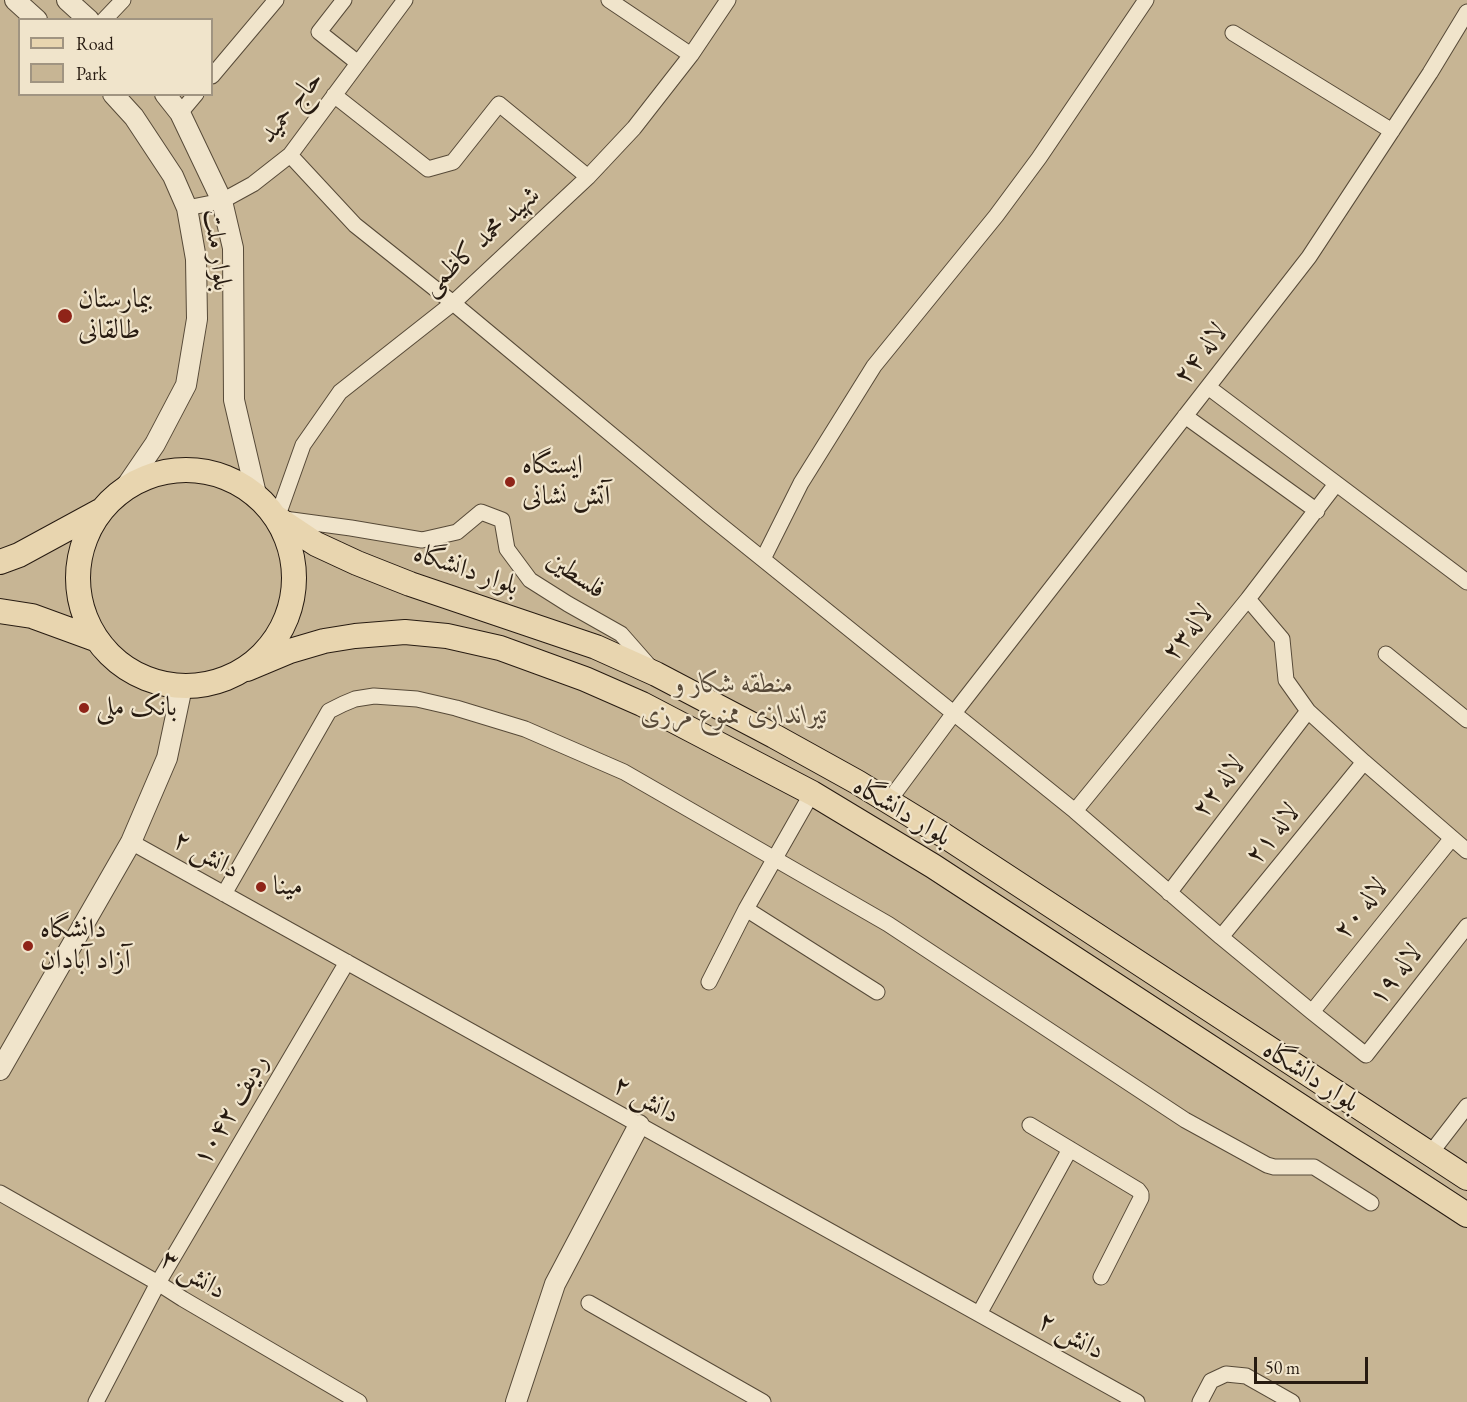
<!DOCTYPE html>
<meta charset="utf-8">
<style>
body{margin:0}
#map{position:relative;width:1467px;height:1402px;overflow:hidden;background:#e8d5af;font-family:"EB Garamond",serif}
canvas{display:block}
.legend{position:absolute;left:18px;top:18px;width:195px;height:78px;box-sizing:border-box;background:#f0e4cb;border:2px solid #a09481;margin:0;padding:8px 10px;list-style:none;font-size:18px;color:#271b11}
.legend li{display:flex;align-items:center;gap:12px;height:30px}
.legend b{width:30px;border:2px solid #a09481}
.scale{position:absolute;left:1254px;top:1357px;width:114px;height:27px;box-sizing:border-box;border:3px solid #271b11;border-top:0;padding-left:8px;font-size:18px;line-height:21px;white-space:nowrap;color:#271b11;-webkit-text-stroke:4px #f0e4cb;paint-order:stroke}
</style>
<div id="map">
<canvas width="1467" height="1402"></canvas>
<ul class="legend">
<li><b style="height:8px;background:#e8d5af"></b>Road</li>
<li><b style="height:16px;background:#c7b594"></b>Park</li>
</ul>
<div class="scale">50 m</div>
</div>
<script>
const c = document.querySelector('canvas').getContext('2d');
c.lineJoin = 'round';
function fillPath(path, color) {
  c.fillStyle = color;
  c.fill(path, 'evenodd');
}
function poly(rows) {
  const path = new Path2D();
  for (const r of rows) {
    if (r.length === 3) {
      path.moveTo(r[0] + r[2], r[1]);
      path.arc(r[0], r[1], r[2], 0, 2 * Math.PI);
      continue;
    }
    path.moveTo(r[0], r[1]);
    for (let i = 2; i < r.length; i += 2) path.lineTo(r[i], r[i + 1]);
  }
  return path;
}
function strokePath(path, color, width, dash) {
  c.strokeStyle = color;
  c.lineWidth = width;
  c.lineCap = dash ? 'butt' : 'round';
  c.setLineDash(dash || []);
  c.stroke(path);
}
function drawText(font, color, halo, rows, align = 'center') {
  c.font = font + ' "EB Garamond",Amiri,serif';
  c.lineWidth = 4.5;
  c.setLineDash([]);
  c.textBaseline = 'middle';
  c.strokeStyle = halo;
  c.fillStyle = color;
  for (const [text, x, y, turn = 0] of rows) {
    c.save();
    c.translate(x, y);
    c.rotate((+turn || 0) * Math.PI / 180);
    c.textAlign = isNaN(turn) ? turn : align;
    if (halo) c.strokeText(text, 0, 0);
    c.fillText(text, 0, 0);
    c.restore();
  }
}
fillPath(poly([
 [0,0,1467,0,1467,1402,0,1402],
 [20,20,212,20,212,94,20,94]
]), '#c7b594');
const minor = poly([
 [344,0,319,32,358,63],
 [609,0,691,55],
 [104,20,123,0],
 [1233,33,1392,131],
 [212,76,276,0],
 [334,95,428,169,453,162,499,104,588,177],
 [180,113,196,94],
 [290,155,355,225,453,303,708,515,1075,811,1221,937,1312,1012,1366,1055,1467,926],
 [187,208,222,201,253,184,290,155,405,0],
 [1208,387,1467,582],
 [1185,416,1317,511],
 [763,559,801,483,874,366,996,216,1039,158,1146,0],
 [1248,599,1282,639,1286,680,1308,711,1364,762,1467,851],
 [1386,654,1467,720],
 [650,667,621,634,568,604,530,580,507,549,502,520,481,512,457,532,422,540,351,528,277,518,303,445,340,392,453,303,588,177,634,128,691,55,728,0],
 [888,802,954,713,1309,257,1430,73,1467,12],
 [1075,811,1248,599,1336,484],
 [131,842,1137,1402],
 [1169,893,1308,711],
 [224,894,329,711,343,704,355,699,374,696,417,699,456,708,525,729,624,772,888,924,1185,1120,1267,1165,1274,1167,1314,1167,1371,1203],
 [746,909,877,992],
 [1221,937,1364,762],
 [709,982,746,909,812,793],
 [1312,1012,1452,838],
 [1030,1125,1138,1190,1141,1194,1141,1198,1101,1277],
 [1430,1154,1467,1106],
 [0,1193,158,1283,183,1299,359,1402],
 [589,1303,763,1402],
 [979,1314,1070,1149],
 [96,1402,158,1283,347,962],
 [1200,1402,1211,1381,1226,1374,1246,1376,1292,1402]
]);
const tertiary = poly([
 [15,0,37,20],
 [67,0,89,20],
 [113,94,134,117,173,176,187,208,196,259,197,319,186,385,155,444,125,488],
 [165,94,180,113,222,201,233,248,234,400,256,494],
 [0,1070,131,842,167,758,182,687],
 [516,1402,555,1284,639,1125]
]);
const primary = poly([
 [186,578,108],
 [277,518,316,544,357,563,410,584,596,647,656,674,774,736,857,782,945,836,1467,1178],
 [0,562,19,555,100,511],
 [0,611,32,616,95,639],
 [247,669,290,651,324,641,355,636,405,632,447,636,500,648,585,679,642,704,812,793,933,866,1467,1215]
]);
strokePath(minor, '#574a38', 17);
strokePath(tertiary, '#574a38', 22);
strokePath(primary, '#271b11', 26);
strokePath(minor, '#f0e4cb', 15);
strokePath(tertiary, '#f0e4cb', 20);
strokePath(primary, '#e8d5af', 24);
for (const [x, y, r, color] of [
 [65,316,8,"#8f2418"],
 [510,482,6,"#8f2418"],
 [84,708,6,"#8f2418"],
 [261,887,6,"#8f2418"],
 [28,946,6,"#8f2418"]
]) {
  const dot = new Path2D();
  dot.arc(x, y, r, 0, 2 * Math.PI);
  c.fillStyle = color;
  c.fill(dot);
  strokePath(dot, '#f0e4cb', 2);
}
drawText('27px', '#271b11', '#f0e4cb', [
 ["حاج حمید",291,107,-51],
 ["شهید محمد کاظمی",481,241,-42],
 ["بلوار ملت",217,250,83],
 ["لاله ۲۴",1201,354,-52],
 ["بلوار دانشگاه",466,570,19],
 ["فلسطین",576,575,34],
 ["لاله۲۳",1188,633,-51],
 ["لاله ۲۲",1219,787,-53],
 ["بلوار دانشگاه",902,812,31],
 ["لاله ۲۱",1273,834,-51],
 ["دانش ۲",206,855,29],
 ["لاله ۲۰",1361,909,-51],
 ["لاله ۱۹",1396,975,-52],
 ["بلوار دانشگاه",1311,1077,33],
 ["دانش ۲",646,1100,29],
 ["ردیف ۱۰۴۲",231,1110,-60],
 ["دانش ۳",193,1275,31],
 ["دانش ۲",1071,1336,29]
]);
drawText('27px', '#271b11', '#f0e4cb', [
 ["بیمارستان",78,300],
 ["طالقانی",78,331],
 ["ایستگاه",522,466],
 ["آتش نشانی",522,497],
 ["بانک ملی",96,708],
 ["مینا",273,887],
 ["دانشگاه",40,930],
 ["آزاد آبادان",40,961]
], 'left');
drawText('italic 27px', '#574938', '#f0e4cb', [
 ["منطقه شکار و",734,685],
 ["تیراندازی ممنوع مرزی",734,716]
]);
</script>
